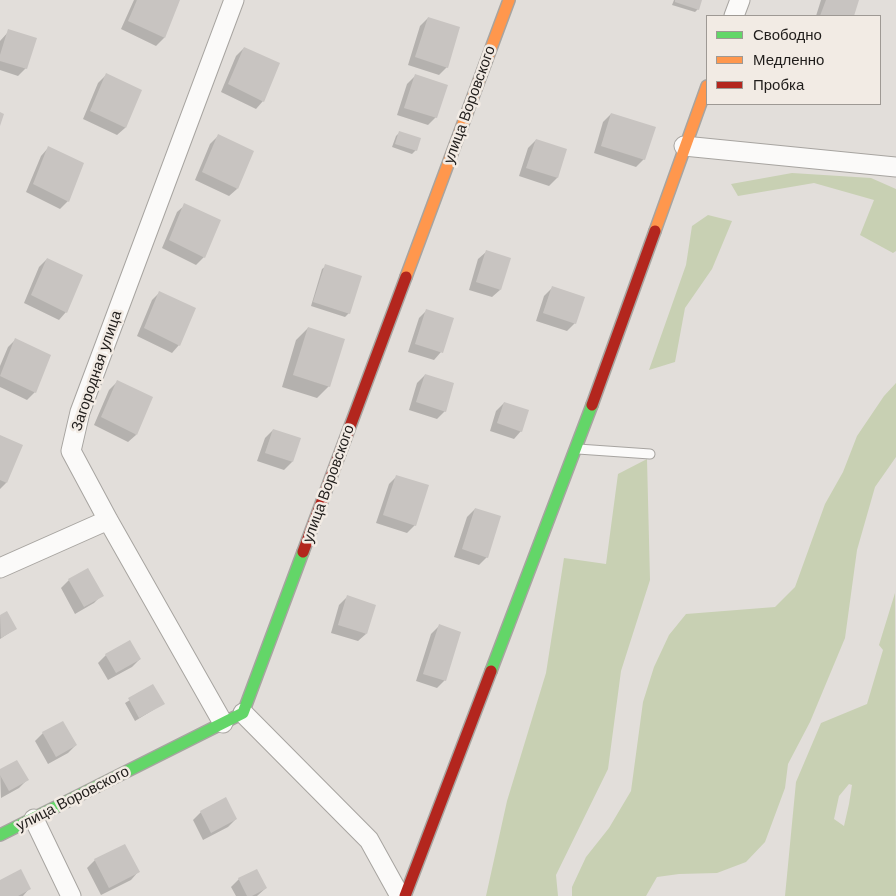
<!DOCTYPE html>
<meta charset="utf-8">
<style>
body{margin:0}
#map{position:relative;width:896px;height:896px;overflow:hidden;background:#e2deda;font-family:Helvetica,sans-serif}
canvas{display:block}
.legend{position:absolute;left:706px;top:15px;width:175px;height:90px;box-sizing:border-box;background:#f2ebe4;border:1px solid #9e9994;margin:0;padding:6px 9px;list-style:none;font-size:15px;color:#201d1b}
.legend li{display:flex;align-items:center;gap:10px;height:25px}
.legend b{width:25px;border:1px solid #9e9994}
</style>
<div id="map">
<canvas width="896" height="896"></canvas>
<ul class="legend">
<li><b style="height:6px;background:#63d668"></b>Свободно</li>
<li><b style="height:6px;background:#ff974d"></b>Медленно</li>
<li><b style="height:6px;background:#b3261e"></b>Пробка</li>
</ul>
</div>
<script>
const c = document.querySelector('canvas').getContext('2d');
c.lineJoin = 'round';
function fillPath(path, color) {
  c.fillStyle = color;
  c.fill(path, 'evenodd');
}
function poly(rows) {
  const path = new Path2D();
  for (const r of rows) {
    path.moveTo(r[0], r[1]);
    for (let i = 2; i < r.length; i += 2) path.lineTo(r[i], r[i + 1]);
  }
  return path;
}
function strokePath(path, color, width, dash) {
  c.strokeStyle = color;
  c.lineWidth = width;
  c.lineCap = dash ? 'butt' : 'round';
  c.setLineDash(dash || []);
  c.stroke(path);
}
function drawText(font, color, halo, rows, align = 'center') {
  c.font = font + ' Helvetica,sans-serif';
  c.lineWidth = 5;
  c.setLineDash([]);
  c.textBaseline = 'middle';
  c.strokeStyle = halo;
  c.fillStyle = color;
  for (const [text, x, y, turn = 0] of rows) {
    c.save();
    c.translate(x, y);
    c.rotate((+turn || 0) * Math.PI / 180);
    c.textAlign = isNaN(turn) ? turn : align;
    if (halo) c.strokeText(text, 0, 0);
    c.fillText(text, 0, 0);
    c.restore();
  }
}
fillPath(poly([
 [792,173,871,178,896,189,896,251,893,253,860,235,874,200,814,183,738,196,731,184],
 [708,215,732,221,712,269,685,308,675,362,649,370,686,265,692,226],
 [896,383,896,457,875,487,857,550,845,638,810,722,788,764,785,788,765,842,746,862,717,873,679,874,657,877,646,896,572,896,572,887,586,857,609,828,631,791,643,702,654,667,669,635,686,614,775,607,795,587,825,504,843,472,857,436,884,396],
 [647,459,650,580,621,671,608,769,556,875,558,896,486,896,507,801,546,673,564,558,606,564,618,474],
 [895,593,896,896,785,896,796,782,821,723,867,704,883,650,879,645],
 [849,784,852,785,849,804,844,826,834,819,839,796]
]), '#c8d0b3');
fillPath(poly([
 [134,0,179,1,164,38,156,46,121,29],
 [674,0,701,0,698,9,695,12,672,5],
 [821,0,853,0,857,1,853,16,816,16],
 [428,18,447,67,439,75,408,65,420,26],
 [9,31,26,68,18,76,0,70,0,41],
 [244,48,263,101,256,109,221,92,236,56],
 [106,75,140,91,125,128,117,135,83,119,98,83],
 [415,76,436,117,428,125,397,115,407,84],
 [611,114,644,159,636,167,594,153,603,122],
 [400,132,416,150,412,154,392,147,396,136],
 [218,136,237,189,229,196,195,180,210,144],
 [536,140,566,150,557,178,549,186,519,176,528,148],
 [48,148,68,201,60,209,26,192,41,156],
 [185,205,219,221,204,257,196,265,162,248,177,212],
 [486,252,500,290,492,297,469,290,478,259],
 [47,259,66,312,59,320,24,303,39,267],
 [326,266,349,313,345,317,311,306,322,269],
 [552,288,575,323,567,331,536,321,544,296],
 [160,292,179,345,172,353,137,336,152,300],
 [427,310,441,352,434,360,408,352,419,318],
 [308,328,329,386,317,398,282,387,296,340],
 [15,340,35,392,27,400,0,387,0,366,8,347],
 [425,375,445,411,437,419,409,410,417,383],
 [117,382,136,435,128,442,94,425,109,390],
 [504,403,521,431,514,439,490,431,496,411],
 [273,430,299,439,292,462,284,470,257,461,265,438],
 [0,436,6,483,0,489],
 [397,476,415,525,407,533,376,523,389,484],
 [475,509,487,557,479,565,454,557,467,517],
 [69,580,102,595,94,603,75,614,61,588],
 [347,597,366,634,358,641,331,633,339,605],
 [7,613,15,629,0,639,0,617],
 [439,626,445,680,437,688,416,681,431,634],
 [106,655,140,659,132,667,108,680,98,663],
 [153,686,163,704,135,721,125,703],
 [43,733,76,745,68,753,48,764,35,741],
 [0,771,27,780,19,788,1,798],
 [201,812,236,819,228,827,203,840,193,820],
 [95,860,138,872,131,880,101,895,87,868],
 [239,879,266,888,257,896,236,896,231,887],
 [0,881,29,889,23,896,0,896]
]), '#0003');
fillPath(poly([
 [137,0,180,0,165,38,128,21],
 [675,0,702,0,699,10,675,2],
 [826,0,859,0,854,16,820,16],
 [428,17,460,27,448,68,415,57],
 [8,29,37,38,27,69,0,61,0,55],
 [244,47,280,63,264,102,228,84],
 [106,73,142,90,126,128,90,111],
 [415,74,448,85,437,118,404,108],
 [0,112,4,114,0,126],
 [611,113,656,127,645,160,601,146],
 [399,131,421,138,417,151,395,144],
 [218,134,254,151,238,189,202,172],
 [536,139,567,149,558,178,526,168],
 [48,146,84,163,69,202,33,184],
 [184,203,221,220,205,258,169,240],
 [486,250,511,258,501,290,476,282],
 [47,258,83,275,67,313,31,295],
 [325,264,362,276,350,314,313,302],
 [552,286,585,297,576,324,543,313],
 [159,291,196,308,180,346,144,328],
 [426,309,454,318,443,353,415,344],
 [308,327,345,339,330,387,293,375],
 [15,338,51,355,36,393,0,376],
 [425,374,454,383,446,412,416,402],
 [117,380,153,397,137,435,101,417],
 [504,402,529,410,522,432,497,423],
 [273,429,301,438,293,462,265,453],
 [0,435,23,445,7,483,0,480],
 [396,475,429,485,416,526,383,515],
 [475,508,501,516,488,558,462,549],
 [88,568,104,596,84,607,68,579],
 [347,595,376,605,367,634,338,625],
 [7,611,17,629,1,638,0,615],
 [439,624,461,632,446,681,423,674],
 [130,640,141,659,116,673,105,654],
 [153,684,165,704,139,718,128,698],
 [63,721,77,745,56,757,42,732],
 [17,760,29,780,9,791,0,775,0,769],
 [226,797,237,819,211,833,200,811],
 [125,844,140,872,109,888,94,859],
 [21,869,31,889,18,896,0,896,0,880],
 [257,869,267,888,252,896,247,896,238,878]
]), '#c8c4c1');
const lane = poly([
 [578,449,650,454]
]);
const street = poly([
 [734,16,740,0],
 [684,146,896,167],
 [0,568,108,520],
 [243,713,369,840,400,896],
 [223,723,108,520,71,451,80,412,234,0],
 [34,819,71,896]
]);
const fast = poly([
 [491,671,592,405],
 [0,835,243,713,303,552]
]);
const slow = poly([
 [655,231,707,86],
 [406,277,509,0]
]);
const jam = poly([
 [592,405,655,231],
 [303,552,406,277],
 [405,896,491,671]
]);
strokePath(lane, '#a7a4a0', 11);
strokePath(street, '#a7a4a0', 21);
strokePath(fast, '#a7a4a0', 14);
strokePath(slow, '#a7a4a0', 14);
strokePath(jam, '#a7a4a0', 14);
strokePath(lane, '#fbfaf9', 9);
strokePath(street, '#fbfaf9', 19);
strokePath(fast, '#63d668', 11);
strokePath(slow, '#ff974d', 11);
strokePath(jam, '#b3261e', 11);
drawText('15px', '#201d1b', '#f2ebe4', [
 ["улица Воровского",470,105,-70],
 ["Загородная улица",97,371,-71],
 ["улица Воровского",329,484,-70],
 ["улица Воровского",73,799,-27]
]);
</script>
